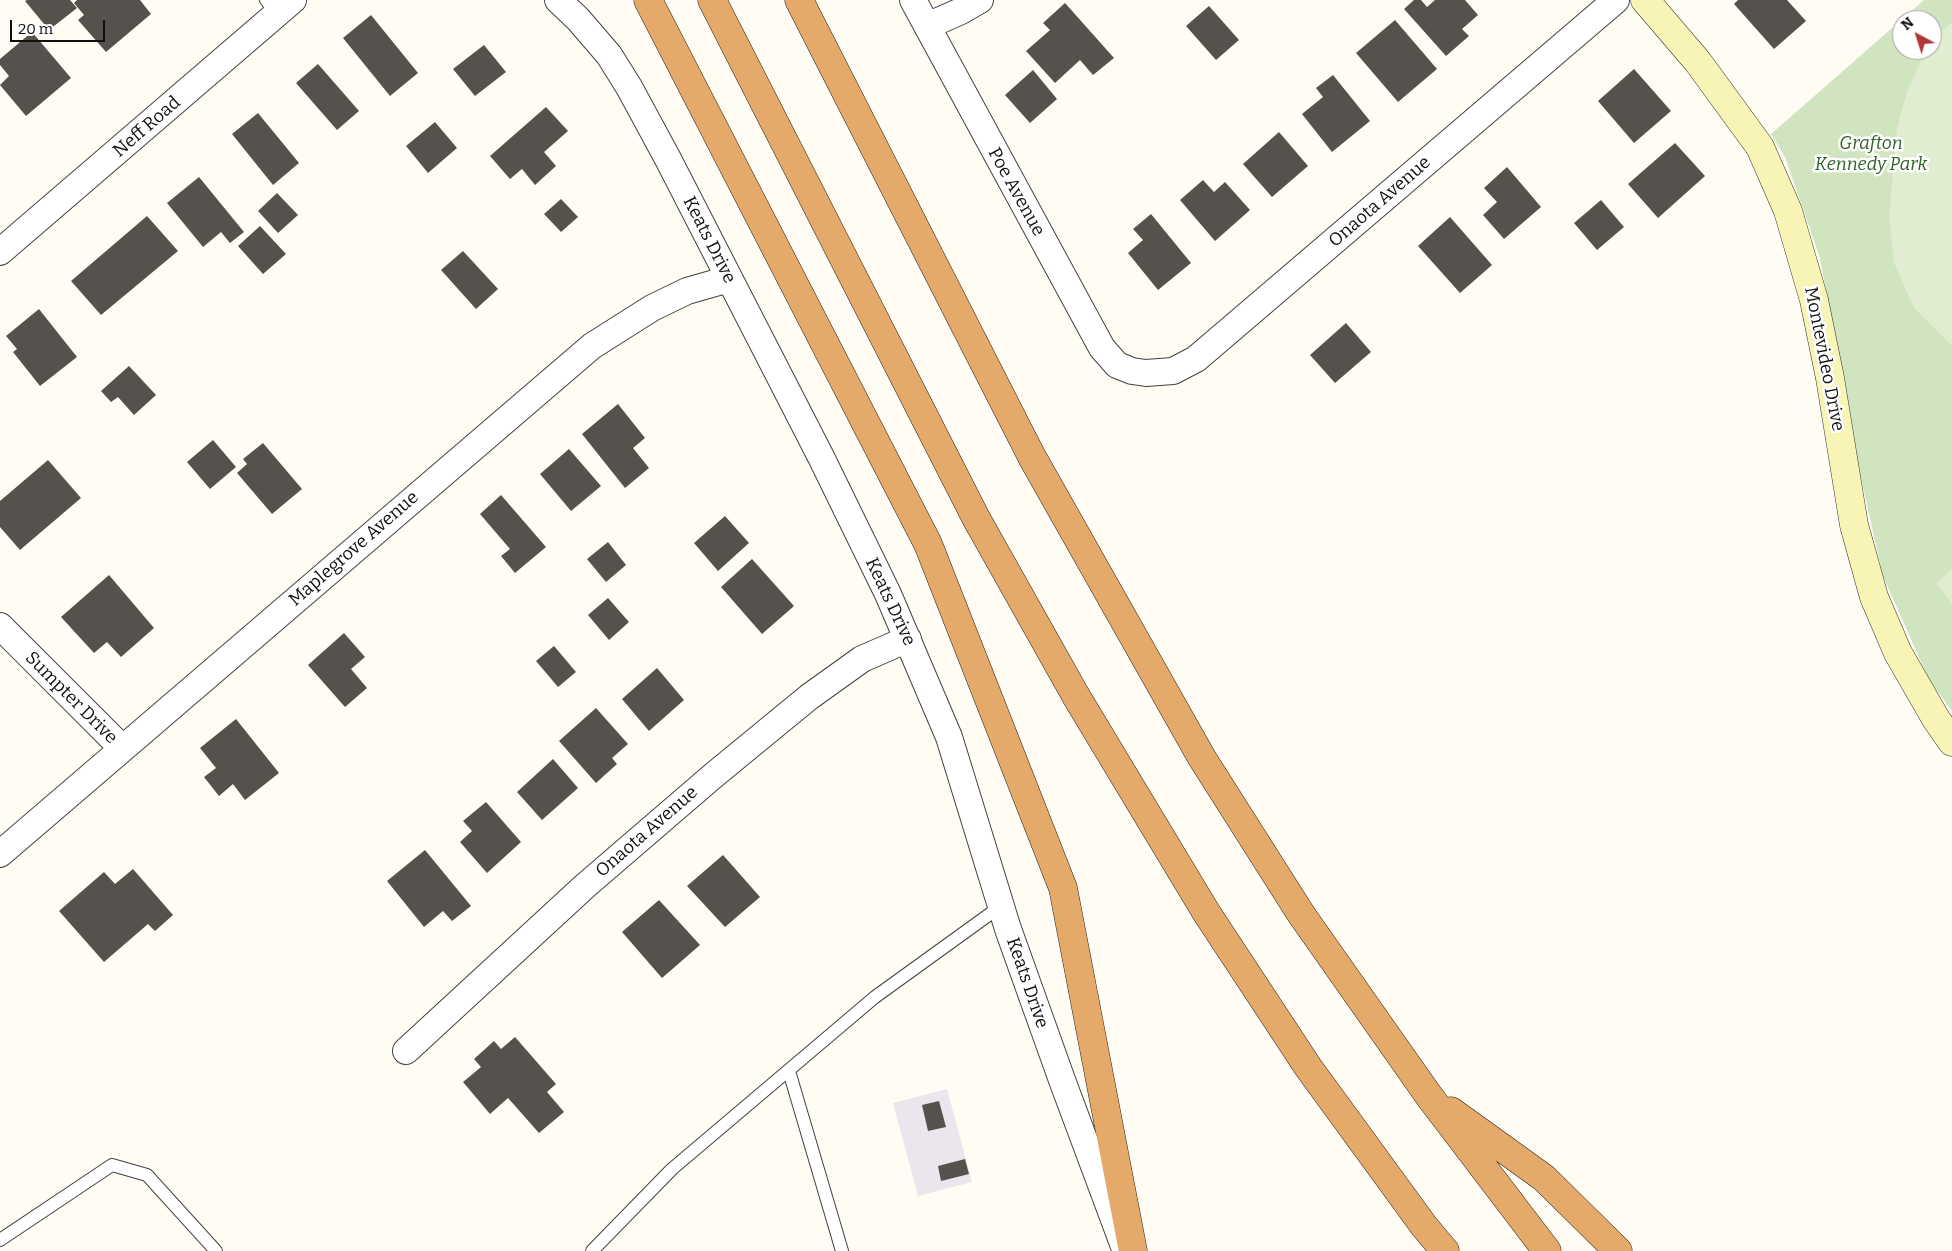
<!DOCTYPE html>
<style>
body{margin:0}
#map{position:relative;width:1952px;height:1251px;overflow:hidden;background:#fefcf3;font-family:Bitter,serif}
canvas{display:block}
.north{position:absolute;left:1892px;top:10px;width:50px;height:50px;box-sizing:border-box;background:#fff;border:1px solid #9f9f9f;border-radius:50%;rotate:320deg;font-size:14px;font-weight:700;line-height:20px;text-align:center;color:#0f0f0f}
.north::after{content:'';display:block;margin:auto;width:18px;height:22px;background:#b13835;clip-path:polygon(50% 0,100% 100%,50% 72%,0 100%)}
.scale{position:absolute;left:10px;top:20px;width:95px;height:22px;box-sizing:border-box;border:2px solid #0f0f0f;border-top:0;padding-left:6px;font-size:15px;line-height:18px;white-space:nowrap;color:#0f0f0f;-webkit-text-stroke:4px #fff;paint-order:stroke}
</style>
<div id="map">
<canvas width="1952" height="1251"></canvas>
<div class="north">N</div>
<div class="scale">20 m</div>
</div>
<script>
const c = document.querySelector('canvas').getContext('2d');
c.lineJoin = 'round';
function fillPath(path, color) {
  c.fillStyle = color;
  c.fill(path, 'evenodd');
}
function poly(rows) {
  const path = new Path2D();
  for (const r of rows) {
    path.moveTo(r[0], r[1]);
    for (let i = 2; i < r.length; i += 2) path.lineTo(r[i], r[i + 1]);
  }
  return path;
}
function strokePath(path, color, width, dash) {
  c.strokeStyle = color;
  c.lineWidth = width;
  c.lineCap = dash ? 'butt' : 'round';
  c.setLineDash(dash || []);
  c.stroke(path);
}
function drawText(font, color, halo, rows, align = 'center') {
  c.font = font + ' Bitter,serif';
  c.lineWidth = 5;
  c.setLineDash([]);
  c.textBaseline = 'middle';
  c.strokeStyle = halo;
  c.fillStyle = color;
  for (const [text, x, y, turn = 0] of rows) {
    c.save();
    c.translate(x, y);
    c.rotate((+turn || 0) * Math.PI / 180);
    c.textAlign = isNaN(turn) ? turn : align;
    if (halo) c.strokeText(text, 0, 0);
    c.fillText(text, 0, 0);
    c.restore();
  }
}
fillPath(poly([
 [947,1089,972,1182,918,1196,893,1103]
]), '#ece5ed');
fillPath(poly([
 [1924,0,1952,0,1952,711,1929,680,1883,576,1853,443,1820,258,1785,157,1771,134],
 [1902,20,1932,20,1932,50,1902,50]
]), '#d0e5bf');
fillPath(poly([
 [1952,22,1952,346,1914,308,1894,263,1889,217,1897,128,1907,92,1926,50,1932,50,1932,40],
 [1952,569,1952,604,1936,583]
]), '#e1edd0');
fillPath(poly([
 [27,0,70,0,77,8,49,30,25,1],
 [77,0,140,0,151,14,106,52,78,20,84,15,74,3],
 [1414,0,1421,0,1427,7,1435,0,1465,0,1478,15,1462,29,1469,36,1446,56,1404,9],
 [1738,0,1787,0,1806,21,1774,49,1734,4],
 [1065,3,1114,58,1093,75,1080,60,1055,83,1026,51,1050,30,1043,23],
 [1209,6,1239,40,1216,60,1186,26],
 [371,15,418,73,390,96,343,38],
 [1395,20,1437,69,1398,102,1356,53],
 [32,32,71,78,26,116,0,85,9,76,0,65,0,59],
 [484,45,506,72,475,96,453,69],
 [318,64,359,111,337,130,296,83],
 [1634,69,1671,111,1634,143,1598,101],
 [1033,70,1057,99,1030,123,1005,95],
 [1333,75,1370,121,1332,152,1302,114,1323,97,1316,88],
 [546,107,568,131,544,152,556,166,535,185,522,169,510,179,490,156],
 [258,113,299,163,273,185,232,134],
 [435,122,457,148,428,173,406,146],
 [1279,132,1308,166,1272,197,1243,164],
 [1675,143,1705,176,1658,218,1628,184],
 [1507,167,1541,207,1504,239,1483,215,1497,202,1484,188],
 [199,177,244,232,230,243,221,232,203,247,167,203],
 [1203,180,1214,192,1225,182,1250,210,1215,241,1180,200],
 [277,193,298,215,278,233,258,211],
 [561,199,578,217,561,232,544,214],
 [1601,200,1624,227,1597,250,1574,223],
 [1151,214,1191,263,1158,290,1128,253,1143,240,1133,229],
 [147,216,178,251,101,315,71,281],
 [1450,217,1492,265,1460,293,1418,246],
 [260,226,286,254,263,274,238,246],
 [463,251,498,289,476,309,441,270],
 [39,309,77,357,40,386,13,352,17,349,6,336],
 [1346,323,1371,352,1335,383,1310,355],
 [129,366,156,395,134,415,118,397,111,402,101,391],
 [618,404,645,438,633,448,649,468,625,488,582,434],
 [213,440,236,467,210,489,187,462],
 [263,443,302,489,272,514,237,473,247,464,243,459],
 [569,449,601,486,571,511,540,474],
 [48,460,81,498,20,550,0,527,0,501],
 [501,495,546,547,515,573,501,556,510,549,480,514],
 [725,516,749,543,718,571,694,543],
 [608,542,626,565,606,582,587,559],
 [752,559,794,606,762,634,721,587],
 [109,575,154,628,121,657,107,642,94,653,61,617],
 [608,598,629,622,609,640,588,615],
 [344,633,365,657,351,669,367,688,345,707,308,665],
 [554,646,576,672,558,687,536,661],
 [657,668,684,700,649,731,622,699],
 [596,708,628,744,612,758,617,764,596,783,559,741],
 [236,719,279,773,245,800,233,784,219,796,204,777,216,768,200,748],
 [553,759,578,788,542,820,517,792],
 [486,802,521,842,487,873,460,842,472,831,463,821],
 [425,850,471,906,452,921,443,911,424,927,387,881],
 [723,855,760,897,725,927,687,886],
 [133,869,173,915,155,931,148,924,104,962,59,911,104,872,115,884],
 [659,900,700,945,662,978,622,932],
 [515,1037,556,1084,547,1092,564,1112,539,1133,508,1098,490,1114,463,1082,481,1067,474,1059,494,1041,501,1049],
 [939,1101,946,1127,928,1131,922,1105],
 [965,1159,969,1174,941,1181,938,1166]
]), '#57514d');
const lane = poly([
 [266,0,277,14],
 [789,1071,842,1251],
 [0,1240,112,1165,147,1175,216,1251],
 [592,1251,672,1169,875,997,1001,906]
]);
const street = poly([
 [558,0,578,19,609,55,629,87,668,159,821,457,888,594,949,737,1008,929,1062,1080,1125,1249],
 [913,0,1102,348,1117,365,1132,371,1146,373,1173,371,1196,359,1616,0],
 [927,26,961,11,980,0],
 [0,252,293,0],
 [0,626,122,748],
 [0,854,592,346,652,308,687,291,729,279],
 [406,1051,585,886,714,775,809,697,862,659,908,639]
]);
const secondary = poly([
 [1645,0,1698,62,1760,147,1788,211,1814,300,1830,378,1854,525,1874,597,1898,653,1936,719,1952,742]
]);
const highway = poly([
 [648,0,928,544,1063,888,1133,1251],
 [712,0,976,518,1076,696,1206,912,1308,1067,1424,1226,1445,1251],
 [799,0,1032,457,1202,758,1301,914,1429,1096,1547,1251],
 [1451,1111,1544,1178,1618,1251]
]);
strokePath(lane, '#424242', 14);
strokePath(street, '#424242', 28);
strokePath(secondary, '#313131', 29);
strokePath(highway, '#202020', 29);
strokePath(lane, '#fff', 12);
strokePath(street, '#fff', 26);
strokePath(secondary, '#f7f4b5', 28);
strokePath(highway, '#e5aa69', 28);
drawText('18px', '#0f0f0f', '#fff', [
 ["Neff Road",147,127,-41],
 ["Poe Avenue",1016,192,61],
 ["Onaota Avenue",1380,202,-41],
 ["Keats Drive",709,240,63],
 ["Montevideo Drive",1824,359,79],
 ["Maplegrove Avenue",354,549,-41],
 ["Keats Drive",890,602,65],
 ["Sumpter Drive",71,698,45],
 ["Onaota Avenue",647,832,-41],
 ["Keats Drive",1027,983,71]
]);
drawText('italic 18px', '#2e6126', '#fff', [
 ["Grafton",1871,144],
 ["Kennedy Park",1871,165]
]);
</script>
